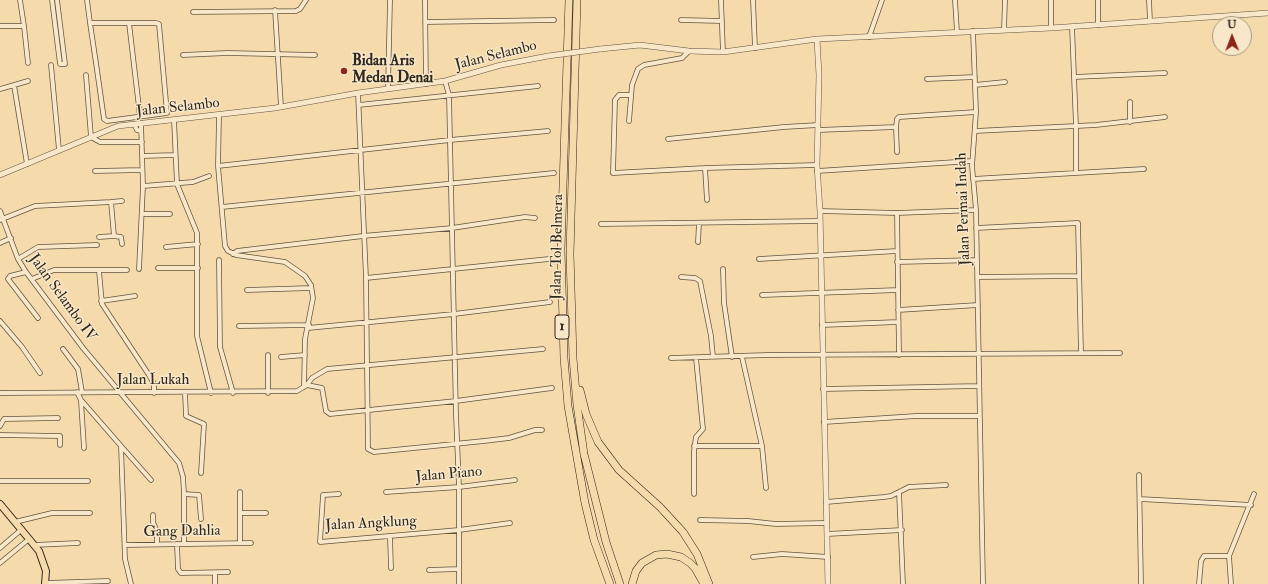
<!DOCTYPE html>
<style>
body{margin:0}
#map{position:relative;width:1268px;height:584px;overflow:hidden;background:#f5daab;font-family:"IM FELL Double Pica",serif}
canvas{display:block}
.north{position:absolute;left:1212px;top:16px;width:40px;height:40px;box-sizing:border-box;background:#f8e7c8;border:1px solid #a89b84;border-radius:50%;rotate:359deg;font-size:11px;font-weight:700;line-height:16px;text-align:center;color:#30281f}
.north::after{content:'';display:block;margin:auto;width:14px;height:18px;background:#8f2418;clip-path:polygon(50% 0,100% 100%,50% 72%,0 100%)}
</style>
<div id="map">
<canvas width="1268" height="584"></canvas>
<div class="north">U</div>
</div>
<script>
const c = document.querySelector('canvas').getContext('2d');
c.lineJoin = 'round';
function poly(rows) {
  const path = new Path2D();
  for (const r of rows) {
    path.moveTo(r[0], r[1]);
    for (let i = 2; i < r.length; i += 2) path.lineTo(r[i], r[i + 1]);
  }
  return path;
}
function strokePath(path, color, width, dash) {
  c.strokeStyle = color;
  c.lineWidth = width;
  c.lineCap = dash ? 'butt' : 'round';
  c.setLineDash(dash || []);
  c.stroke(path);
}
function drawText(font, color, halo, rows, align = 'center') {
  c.font = font + ' "IM FELL Double Pica",serif';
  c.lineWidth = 3;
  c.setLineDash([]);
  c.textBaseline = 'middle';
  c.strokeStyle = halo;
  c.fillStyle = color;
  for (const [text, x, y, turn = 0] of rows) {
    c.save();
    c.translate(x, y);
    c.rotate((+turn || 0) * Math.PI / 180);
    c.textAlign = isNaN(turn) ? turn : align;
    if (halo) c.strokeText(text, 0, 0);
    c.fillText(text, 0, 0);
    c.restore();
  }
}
const minor = poly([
 [20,0,24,26,28,63],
 [52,0,60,64,65,64,57,0],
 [87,0,90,23,96,63,104,119,107,121,167,113,159,24,156,23,90,23],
 [425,0,426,84],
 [721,0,723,52],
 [753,0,755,48],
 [955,0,957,32],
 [1051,0,1051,28],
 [1149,0,1150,21],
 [275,10,281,107],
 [193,12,296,11,300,9,306,0],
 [681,20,722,21],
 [425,22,554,20],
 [129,23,140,116],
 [1098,25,1098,0],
 [0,26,24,26],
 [1072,27,1076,126,1076,173],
 [1004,30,1005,0],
 [973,31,976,112,972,166,976,210,983,584],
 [869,37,882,0],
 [183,55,227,53,315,55],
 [51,65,59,150],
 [86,75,91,137,100,142,142,142],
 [1074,77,1165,73],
 [927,79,975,77],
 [445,81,449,95,456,415,459,487,459,584],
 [14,85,27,164],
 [975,85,1005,82],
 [0,89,28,81],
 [388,89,390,0],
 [358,93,366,278,368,449,374,452,484,441,509,438,535,430,542,430],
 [630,95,619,95,615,100,613,173,705,168,817,165],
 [1130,102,1130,122],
 [359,105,538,86],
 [219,116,218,166,225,246,228,251,236,255,285,262,305,276,311,285,313,298,305,339,304,387],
 [174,120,177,184,197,233,197,336,211,393],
 [629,121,632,85,638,69,644,65,682,58,689,51],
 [134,124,137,130,141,131],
 [818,130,896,127],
 [975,131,1096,125,1165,117],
 [668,139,784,127,818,125],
 [897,152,896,127,897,119,899,117,976,112],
 [142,156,174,155],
 [218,166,450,140,548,131],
 [705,168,707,200],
 [95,171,142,170],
 [817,171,972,161],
 [973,179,1144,169],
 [143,186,193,182,209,176],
 [111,202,122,201],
 [222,207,554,173],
 [0,211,18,259,26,272,83,348,179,463,183,477,184,494],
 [820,211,897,213,976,210],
 [897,213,899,355],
 [142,214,170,214],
 [0,220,35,206,111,202,114,236,99,237],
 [601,224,820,221],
 [976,228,1078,223,1081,353],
 [114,236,121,237,122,244],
 [698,242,699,223],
 [0,243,11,238],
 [166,247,198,244],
 [233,254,237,251,363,236,452,228,525,217,535,218],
 [18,259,38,247,97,245],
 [759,259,897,251],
 [219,260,220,347,233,393],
 [897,262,977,260],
 [158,268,198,268],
 [139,269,143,186,141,123],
 [723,269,724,303,732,357],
 [99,271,102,304,149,375,154,384,154,393],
 [26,272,10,276,8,279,38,318],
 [681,277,695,278,700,281,711,336,713,357],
 [977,277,1079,276],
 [366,278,549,259],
 [32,279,54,270,127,270],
 [247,290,311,288],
 [762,295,898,290],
 [101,301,135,296],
 [898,310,978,305],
 [0,321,22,347,40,373],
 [822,325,898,322],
 [239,326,309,325],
 [308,328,454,314,550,302],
 [63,349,78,369,82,392],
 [268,355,268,393],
 [281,357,305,355],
 [742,357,762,446,766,488],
 [671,358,768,355,1120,353],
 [307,385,322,388,326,411,330,414,456,401,552,388],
 [823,389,979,386],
 [77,392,81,400,121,446,125,559,131,584],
 [0,393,297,391,307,385,312,378,327,369,543,349],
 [185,393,186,416,204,424,201,473],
 [81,401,84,448],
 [824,422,916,416,979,416],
 [0,426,4,419,58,418],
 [0,435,60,436,60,445],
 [121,446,151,480],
 [694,446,762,446],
 [1139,475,1141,584],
 [0,481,88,481],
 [386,492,459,487,515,480],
 [899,492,903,584],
 [339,494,323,495,320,542,459,530,510,523],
 [694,494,694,451,696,437,703,429,696,358],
 [1140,499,1251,505],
 [826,502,884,497,891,496,909,487,946,485],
 [240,513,266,513],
 [153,515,153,522,157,532,157,544],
 [700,520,748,521,776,524,826,523],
 [15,522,52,513,90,513],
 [827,534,902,530],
 [390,537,391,568],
 [240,543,240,492],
 [177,544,178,569,181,573,228,572],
 [184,544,184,494,199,495,201,519],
 [34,545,78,543],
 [125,545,251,543],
 [0,548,22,529],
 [753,557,782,554,828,557],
 [0,563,29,539],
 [429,570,459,569],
 [215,573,215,584],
 [45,583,108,581],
 [1199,584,1201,561,1204,556,1229,556],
 [1231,584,1229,556,1254,494]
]);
const tertiary = poly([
 [817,39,819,75,817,165,820,211,828,584],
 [600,49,640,45,689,51,723,52,817,39,1051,28,1268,13],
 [0,175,118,126,275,108,358,93,445,81,501,65,548,56]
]);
const primary = poly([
 [0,504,39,551,46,571,45,584]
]);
const motorway = poly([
 [569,0,561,249,564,358,568,406,585,503,594,540,610,584],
 [577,0,570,254,573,358,577,405,584,454,606,542,620,584],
 [580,390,586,414,598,442,619,470,660,507,683,532,697,554,709,584],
 [632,584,636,571,642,563,656,555,667,554,681,557,690,563,695,568,704,584]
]);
strokePath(minor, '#615442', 5.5);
strokePath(tertiary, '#615442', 6);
strokePath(primary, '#30281f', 8);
strokePath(motorway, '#30281f', 8);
strokePath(minor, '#f8e7c8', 4);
strokePath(tertiary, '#f8e7c8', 5);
strokePath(primary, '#f5daab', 6);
strokePath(motorway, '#f5daab', 7);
const tertiaryBridge = poly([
 [548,56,600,49]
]);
strokePath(tertiaryBridge, '#615442', 6, []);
strokePath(tertiaryBridge, '#f8e7c8', 5);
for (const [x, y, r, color] of [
 [344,71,4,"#8f2418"]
]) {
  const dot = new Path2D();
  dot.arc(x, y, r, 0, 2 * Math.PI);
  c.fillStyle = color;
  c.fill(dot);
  strokePath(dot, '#f8e7c8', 1.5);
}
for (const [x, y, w] of [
 [562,327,14]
]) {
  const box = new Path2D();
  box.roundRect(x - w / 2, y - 12, w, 24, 3);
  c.fillStyle = '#f8e7c8';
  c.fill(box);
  strokePath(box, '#30281f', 1);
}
drawText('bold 14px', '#30281f', null, [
 ["1",562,327]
]);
drawText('15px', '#30281f', '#f8e7c8', [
 ["Jalan Selambo",496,56,-14],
 ["Jalan Selambo",178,108,-6],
 ["Jalan Permai Indah",964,209,-92],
 ["Jalan Tol Belmera",558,247,-89],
 ["Jalan Selambo IV",62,298,54],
 ["Jalan Lukah",153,381],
 ["Jalan Piano",449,475,-5],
 ["Jalan Angklung",371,524,-3],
 ["Gang Dahlia",182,532,-1]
]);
drawText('bold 15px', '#30281f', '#f8e7c8', [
 ["Bidan Aris",352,62],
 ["Medan Denai",352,79]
], 'left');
</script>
